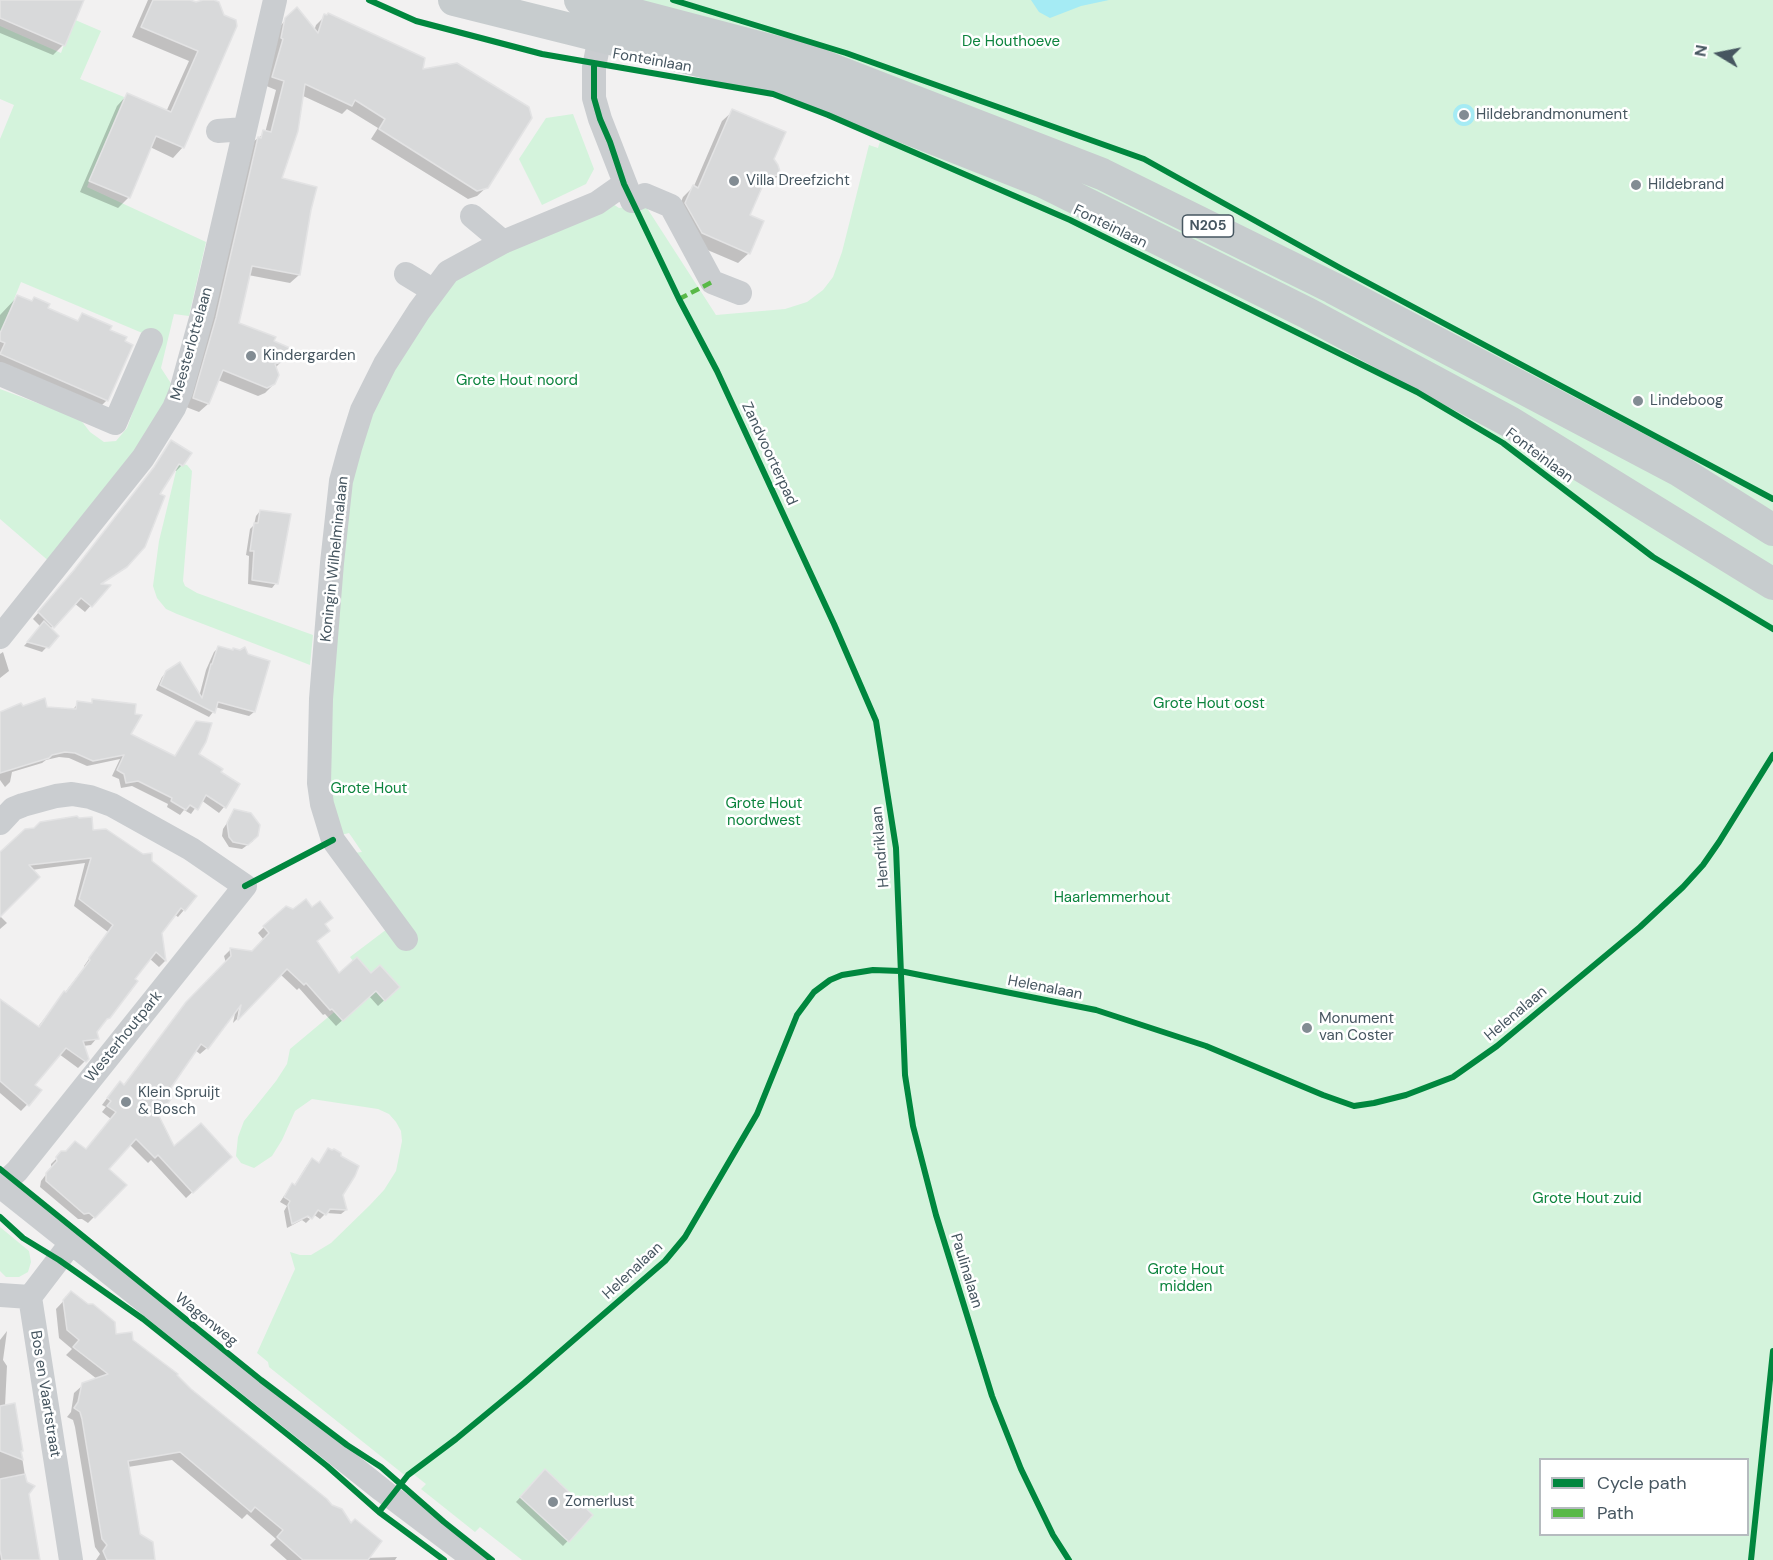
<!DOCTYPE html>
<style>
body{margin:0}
#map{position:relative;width:1773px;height:1560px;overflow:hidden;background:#f2f1f1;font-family:"DM Sans",sans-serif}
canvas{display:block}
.legend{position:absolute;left:1539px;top:1458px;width:210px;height:78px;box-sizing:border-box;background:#fff;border:2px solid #b5bbbf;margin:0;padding:8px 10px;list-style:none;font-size:18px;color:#465660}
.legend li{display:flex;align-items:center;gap:12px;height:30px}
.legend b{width:30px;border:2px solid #b5bbbf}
.north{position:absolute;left:1689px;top:24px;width:60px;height:60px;-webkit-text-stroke:4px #fff;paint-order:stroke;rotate:280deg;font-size:16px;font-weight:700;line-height:24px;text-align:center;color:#465660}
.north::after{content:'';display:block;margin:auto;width:21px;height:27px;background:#465660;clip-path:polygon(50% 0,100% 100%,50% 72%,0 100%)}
</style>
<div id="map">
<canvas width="1773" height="1560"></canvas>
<ul class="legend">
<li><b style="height:8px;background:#00873e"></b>Cycle path</li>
<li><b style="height:8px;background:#58b947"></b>Path</li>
</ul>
<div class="north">N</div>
</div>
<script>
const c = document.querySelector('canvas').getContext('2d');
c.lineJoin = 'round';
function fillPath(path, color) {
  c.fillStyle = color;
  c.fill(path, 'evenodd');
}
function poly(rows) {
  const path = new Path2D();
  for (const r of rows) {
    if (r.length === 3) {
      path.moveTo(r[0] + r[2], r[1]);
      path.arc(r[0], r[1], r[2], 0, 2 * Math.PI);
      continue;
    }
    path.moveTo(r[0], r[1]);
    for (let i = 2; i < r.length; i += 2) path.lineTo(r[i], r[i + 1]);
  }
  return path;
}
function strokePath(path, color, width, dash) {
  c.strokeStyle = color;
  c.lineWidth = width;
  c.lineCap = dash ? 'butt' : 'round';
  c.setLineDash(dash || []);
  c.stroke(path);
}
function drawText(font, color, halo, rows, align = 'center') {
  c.font = font + ' "DM Sans",sans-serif';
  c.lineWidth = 5;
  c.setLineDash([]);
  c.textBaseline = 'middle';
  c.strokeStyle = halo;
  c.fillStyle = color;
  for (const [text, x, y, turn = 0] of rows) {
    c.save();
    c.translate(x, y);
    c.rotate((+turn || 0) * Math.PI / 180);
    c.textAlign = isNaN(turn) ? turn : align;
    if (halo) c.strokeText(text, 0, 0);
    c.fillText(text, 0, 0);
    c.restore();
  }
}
fillPath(poly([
 [630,0,1773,0,1773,1560,522,1560,480,1527,475,1532,421,1489,426,1484,412,1473,407,1477,269,1367,268,1362,257,1353,295,1269,290,1252,300,1255,311,1255,331,1243,370,1205,384,1190,396,1171,402,1141,401,1131,396,1122,389,1114,378,1109,312,1099,295,1111,282,1140,272,1156,254,1168,241,1163,236,1156,238,1137,244,1121,276,1081,287,1064,290,1049,369,983,350,957,387,929,353,853,362,852,349,833,337,836,328,760,336,568,368,391,456,277,610,202,619,208,645,205,716,315,785,309,807,302,823,290,833,277,842,252,869,145,878,148,884,128],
 [1540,1460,1748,1460,1748,1534,1540,1534],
 [73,19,101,31,80,79,124,97,87,187,206,242,189,316,174,314,161,368,174,388,162,415,51,563,0,519,0,389,80,419,90,432,104,442,116,441,127,428,159,340,21,282,0,334,0,139,14,105,0,99,0,26,61,53],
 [573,114,594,169,586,184,542,205,519,159,546,118],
 [178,463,187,465,192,471,183,581,185,586,197,593,313,635,310,665,177,614,166,609,157,598,153,586,159,541],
 [0,1227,29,1251,31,1262,28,1272,19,1277,6,1277,0,1271]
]), '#d4f3dc');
fillPath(poly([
 [1031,0,1109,0,1081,6,1050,18,1039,12],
 [1464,115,11]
]), '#a5ebf4');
fillPath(poly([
 [0,0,83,0,63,45,53,55,0,33],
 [148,0,186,0,196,4,210,0,183,147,173,158,150,147,129,197,118,208,80,192,117,106,127,95,166,112,189,61,132,37],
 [297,9,314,31,316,25,325,16,422,71,487,187,477,196,468,199,371,139,378,128,347,109,342,114,301,95,280,179,309,210,299,275,290,283,248,275,237,324,272,342,283,360,275,368,274,384,265,393,258,396,218,380,208,404,199,412,186,407,254,141,265,133,276,90,264,85,277,29],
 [733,111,772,160,779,175,769,185,761,185,748,216,749,253,738,263,691,243,676,214,683,197,694,186,722,121],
 [17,297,30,302,34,299,46,309,76,322,82,315,107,400,92,415,0,376,0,315],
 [171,442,189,453,182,465,176,471,174,470,158,495,126,566,100,585,108,586,85,612,74,603,50,629,57,636,42,652,24,646,41,627,33,619,68,578,149,475],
 [260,511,276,583,272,588,248,584,249,556,246,555,250,529,254,525,256,516],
 [218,648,254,712,249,716,215,707,213,712,209,717,156,690,162,677,167,672,199,697,206,670,214,652],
 [3,652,9,671,0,678,0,654],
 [93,701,129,735,174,757,197,723,197,754,219,773,238,784,224,807,219,813,201,800,191,814,184,810,180,815,167,807,168,804,132,786,121,788,119,779,112,776,120,759,87,766,69,758,59,757,46,760,42,763,12,772,10,782,5,787,0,780,0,714,22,708,72,711,78,703,90,704],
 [235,811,253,841,242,849,229,847,222,836,223,829],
 [92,832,151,861,184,910,178,917,174,914,160,932,165,961,159,967,149,958,109,1017,95,1032,97,1038,91,1045,83,1046,87,1058,85,1061,78,1068,59,1054,33,1085,40,1091,21,1111,0,1093,0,1001,37,1028,84,968,84,966,108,932,74,906,85,863,31,870,0,915,0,854],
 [0,916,7,923,0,929],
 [324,925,328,931,315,942,339,976,371,975,392,993,378,1006,369,996,336,1026,325,1014,323,1015,299,988,297,990,280,974,244,998,241,997,237,1019,233,1023,236,1009,207,1048,200,1054,195,1050,166,1092,158,1116,174,1149,230,1157,186,1198,151,1160,148,1163,129,1144,107,1169,125,1186,88,1223,82,1219,78,1219,40,1187,41,1181,51,1168,51,1164,62,1153,85,1151,111,1119,102,1112,106,1107,102,1105,114,1089,123,1086,180,1011,226,963,224,956,230,950,252,952,264,940,258,933,264,927],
 [328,1150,346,1210,341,1214,326,1213,320,1219,313,1214,300,1213,310,1219,306,1223,302,1220,287,1228,284,1211,287,1206,280,1202,288,1190,292,1185,294,1186,307,1165,312,1160,318,1164],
 [71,1293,115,1336,131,1341,367,1558,397,1557,395,1560,287,1560,270,1545,276,1539,247,1514,242,1519,172,1460,128,1467,139,1535,154,1560,96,1560,100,1554,95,1547,75,1427,73,1420,67,1417,71,1412,74,1393,83,1385,97,1379,66,1355,72,1349,59,1338,56,1309],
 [7,1331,3,1360,7,1366,5,1406,14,1405,38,1560,0,1560,0,1340],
 [545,1471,591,1516,563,1546,516,1502]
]), '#0003');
const building = poly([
 [0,0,84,0,65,46,0,18,0,0],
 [153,0,190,0,196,2,203,0,214,0,219,2,224,15,236,20,237,26,184,148,156,136,130,198,89,181,127,93,171,112,198,51,141,27,153,0],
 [297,7,318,33,324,14,327,15,328,13,425,58,423,69,457,63,529,107,532,118,488,188,477,191,379,129,385,119,355,100,352,106,305,84,298,131,282,178,317,187,311,210,300,275,252,266,239,323,276,337,274,341,290,348,285,361,275,364,279,375,275,384,267,388,223,370,209,404,193,398,216,318,258,137,261,138,263,130,271,132,284,81,272,77,283,39,281,38,285,18,297,7],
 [732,109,786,132,774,159,778,165,781,175,767,176,750,215,764,221,750,254,702,233,685,203,693,185,698,188,732,109],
 [17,295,32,301,34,297,50,304,48,308,78,321,82,313,112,326,110,330,127,337,125,341,133,345,108,401,0,354,5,343,0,341,0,333,17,295],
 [171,440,192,453,183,466,179,464,160,494,165,496,145,547,127,567,101,584,111,585,92,607,81,598,54,628,38,612,74,570,154,467,171,440],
 [260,510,291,514,278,584,252,580,254,551,250,551,254,523,258,523,260,510],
 [44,621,59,636,49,648,27,642,44,621],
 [218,646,233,650,233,648,240,650,245,647,248,654,270,661,255,712,218,702,215,713,160,685,166,671,180,662,202,698,211,664,212,664,218,646],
 [45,698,47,707,76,709,77,701,92,703,92,699,136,704,135,714,142,715,131,734,175,756,196,721,212,723,206,742,199,754,223,769,221,772,240,784,226,808,206,795,198,810,190,805,186,810,171,801,172,798,138,781,126,783,124,774,117,770,124,755,93,761,75,753,65,752,52,755,49,758,0,773,0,712,21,703,23,706,45,698],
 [234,809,251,813,260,825,258,836,248,845,233,842,229,837,227,823,234,809],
 [77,816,79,818,92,817,93,830,106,829,143,854,152,853,152,861,197,896,185,911,181,908,162,933,166,961,156,952,135,979,138,981,110,1018,107,1019,97,1032,99,1039,83,1041,89,1059,86,1062,66,1048,35,1085,42,1090,29,1106,0,1081,0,999,39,1027,64,991,66,992,90,960,89,958,113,925,79,899,91,858,29,865,40,877,0,917,0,852,25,829,34,828,40,822,77,816],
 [306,899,312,907,320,901,333,918,325,924,330,931,317,941,339,973,357,957,371,973,380,965,400,987,385,1001,376,991,343,1021,332,1009,330,1010,306,983,304,985,287,969,238,1020,241,1005,208,1049,201,1044,168,1092,173,1096,159,1116,174,1146,201,1123,232,1157,193,1193,158,1155,155,1158,136,1139,109,1169,127,1185,95,1218,89,1213,84,1214,46,1181,46,1173,57,1161,56,1157,61,1151,66,1151,75,1141,86,1149,116,1112,107,1106,111,1101,107,1098,120,1081,124,1085,186,1002,231,956,230,948,252,951,269,933,263,926,286,906,293,909,306,899],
 [328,1148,332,1150,334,1149,341,1153,341,1156,359,1166,355,1176,343,1195,347,1210,330,1209,326,1215,318,1210,312,1219,308,1216,292,1224,288,1205,290,1201,284,1197,292,1183,295,1185,312,1158,319,1163,328,1148],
 [71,1291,88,1304,93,1304,115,1322,116,1334,132,1332,133,1340,178,1374,177,1375,191,1389,327,1499,332,1505,342,1509,351,1523,355,1519,382,1541,368,1560,303,1560,277,1537,283,1530,255,1507,251,1512,180,1452,128,1461,140,1534,153,1542,155,1560,107,1560,103,1551,107,1545,102,1539,82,1419,80,1412,74,1408,78,1402,82,1383,108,1374,73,1347,79,1340,67,1330,63,1300,71,1291],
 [15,1403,23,1451,21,1451,23,1460,0,1451,0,1406,15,1403],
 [545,1469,593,1515,569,1542,520,1497,545,1469],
 [25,1474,27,1482,35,1486,29,1494,40,1560,2,1560,0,1550,0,1479,25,1474]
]);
fillPath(building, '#d8d9da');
strokePath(building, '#e3e3e4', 1.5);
strokePath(poly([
 [603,22,594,67,594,98,600,119,632,201,645,195,671,206,712,282,740,293],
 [218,131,244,129],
 [472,216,503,242],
 [406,274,434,291],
 [0,374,115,423,151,340],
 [0,637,143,458,174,408,181,391,202,315,275,0],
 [0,823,13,809,23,805,56,796,72,794,90,797,112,805,191,849,245,886,17,1171,0,1187],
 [406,939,333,840,322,804,319,783,321,699,332,563,341,481,350,448,362,410,385,364,419,311,448,272,503,242,597,203,624,184],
 [0,1186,382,1490,475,1560],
 [0,1295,30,1297],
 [71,1560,30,1297,72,1242]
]), '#cacdd0', 24);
strokePath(poly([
 [454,0,803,87,1041,181,1307,313,1510,422,1773,584],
 [580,0,808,60,1102,174,1333,288,1678,470,1773,530]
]), '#c7ccce', 32);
strokePath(poly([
 [679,299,712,282]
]), '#58b947', 4.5, [9, 4.5]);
strokePath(poly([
 [369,0,416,21,542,54,773,94,828,115,1070,220,1417,392,1503,443,1653,557,1773,629],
 [673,0,846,53,1144,159,1342,269,1773,499],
 [594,63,594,98,600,119,610,142,624,184,679,299,717,371,834,624,876,721,896,848,905,1075,913,1126,936,1215,992,1396,1021,1469,1053,1535,1069,1560],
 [245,886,333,840],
 [0,1169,261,1380,347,1445,381,1467,444,1522,492,1560],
 [0,1217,23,1238,59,1260,143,1319,327,1466,379,1512,444,1560],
 [379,1512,408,1475,456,1439,524,1383,665,1261,685,1237,757,1114,797,1015,814,992,830,980,842,975,873,970,900,971,1096,1010,1206,1046,1323,1095,1354,1106,1374,1103,1406,1095,1453,1077,1497,1046,1640,927,1683,887,1703,865,1719,842,1773,755],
 [1751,1560,1773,1351]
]), '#00873e', 6);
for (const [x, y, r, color] of [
 [1464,115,6,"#828c93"],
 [734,181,6,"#828c93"],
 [1636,185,6,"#828c93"],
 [251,356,6,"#828c93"],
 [1638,401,6,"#828c93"],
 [1307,1028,6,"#828c93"],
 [126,1102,6,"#828c93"],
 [553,1502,6,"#828c93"]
]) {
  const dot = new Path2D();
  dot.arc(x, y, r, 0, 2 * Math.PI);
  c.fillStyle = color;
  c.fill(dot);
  strokePath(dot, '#fff', 2);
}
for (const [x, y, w] of [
 [1208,226,51]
]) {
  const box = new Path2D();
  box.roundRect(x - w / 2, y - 11, w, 22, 4.5);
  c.fillStyle = '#fff';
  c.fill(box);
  strokePath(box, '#465660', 1.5);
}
drawText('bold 14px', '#465660', null, [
 ["N205",1208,226]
]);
drawText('15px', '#0d843e', '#fff', [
 ["De Houthoeve",1011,42],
 ["Grote Hout noord",517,381],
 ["Grote Hout oost",1209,704],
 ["Grote Hout",369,789],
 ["Grote Hout",764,804],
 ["noordwest",764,821],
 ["Haarlemmerhout",1112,898],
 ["Grote Hout zuid",1587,1199],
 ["Grote Hout",1186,1270],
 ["midden",1186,1287]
]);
drawText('15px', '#465660', '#fff', [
 ["Fonteinlaan",652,61,10],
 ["Fonteinlaan",1110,227,26],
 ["Meesterlottelaan",192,344,-74],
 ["Zandvoorterpad",769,454,65],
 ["Fonteinlaan",1539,456,37],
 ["Koningin Wilhelminalaan",335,559,-84],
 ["Hendriklaan",881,847,-95],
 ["Helenalaan",1045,988,11],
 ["Helenalaan",1516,1014,-40],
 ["Westerhoutpark",124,1037,-51],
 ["Helenalaan",633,1271,-43],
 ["Paulinalaan",966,1271,73],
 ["Wagenweg",206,1320,39],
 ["Bos en Vaartstraat",45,1394,81]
]);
drawText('15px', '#465660', '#fff', [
 ["Hildebrandmonument",1476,115],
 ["Villa Dreefzicht",746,181],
 ["Hildebrand",1648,185],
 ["Kindergarden",263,356],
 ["Lindeboog",1650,401],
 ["Monument",1319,1019],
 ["van Coster",1319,1036],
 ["Klein Spruijt",138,1093],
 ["& Bosch",138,1110],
 ["Zomerlust",565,1502]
], 'left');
</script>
